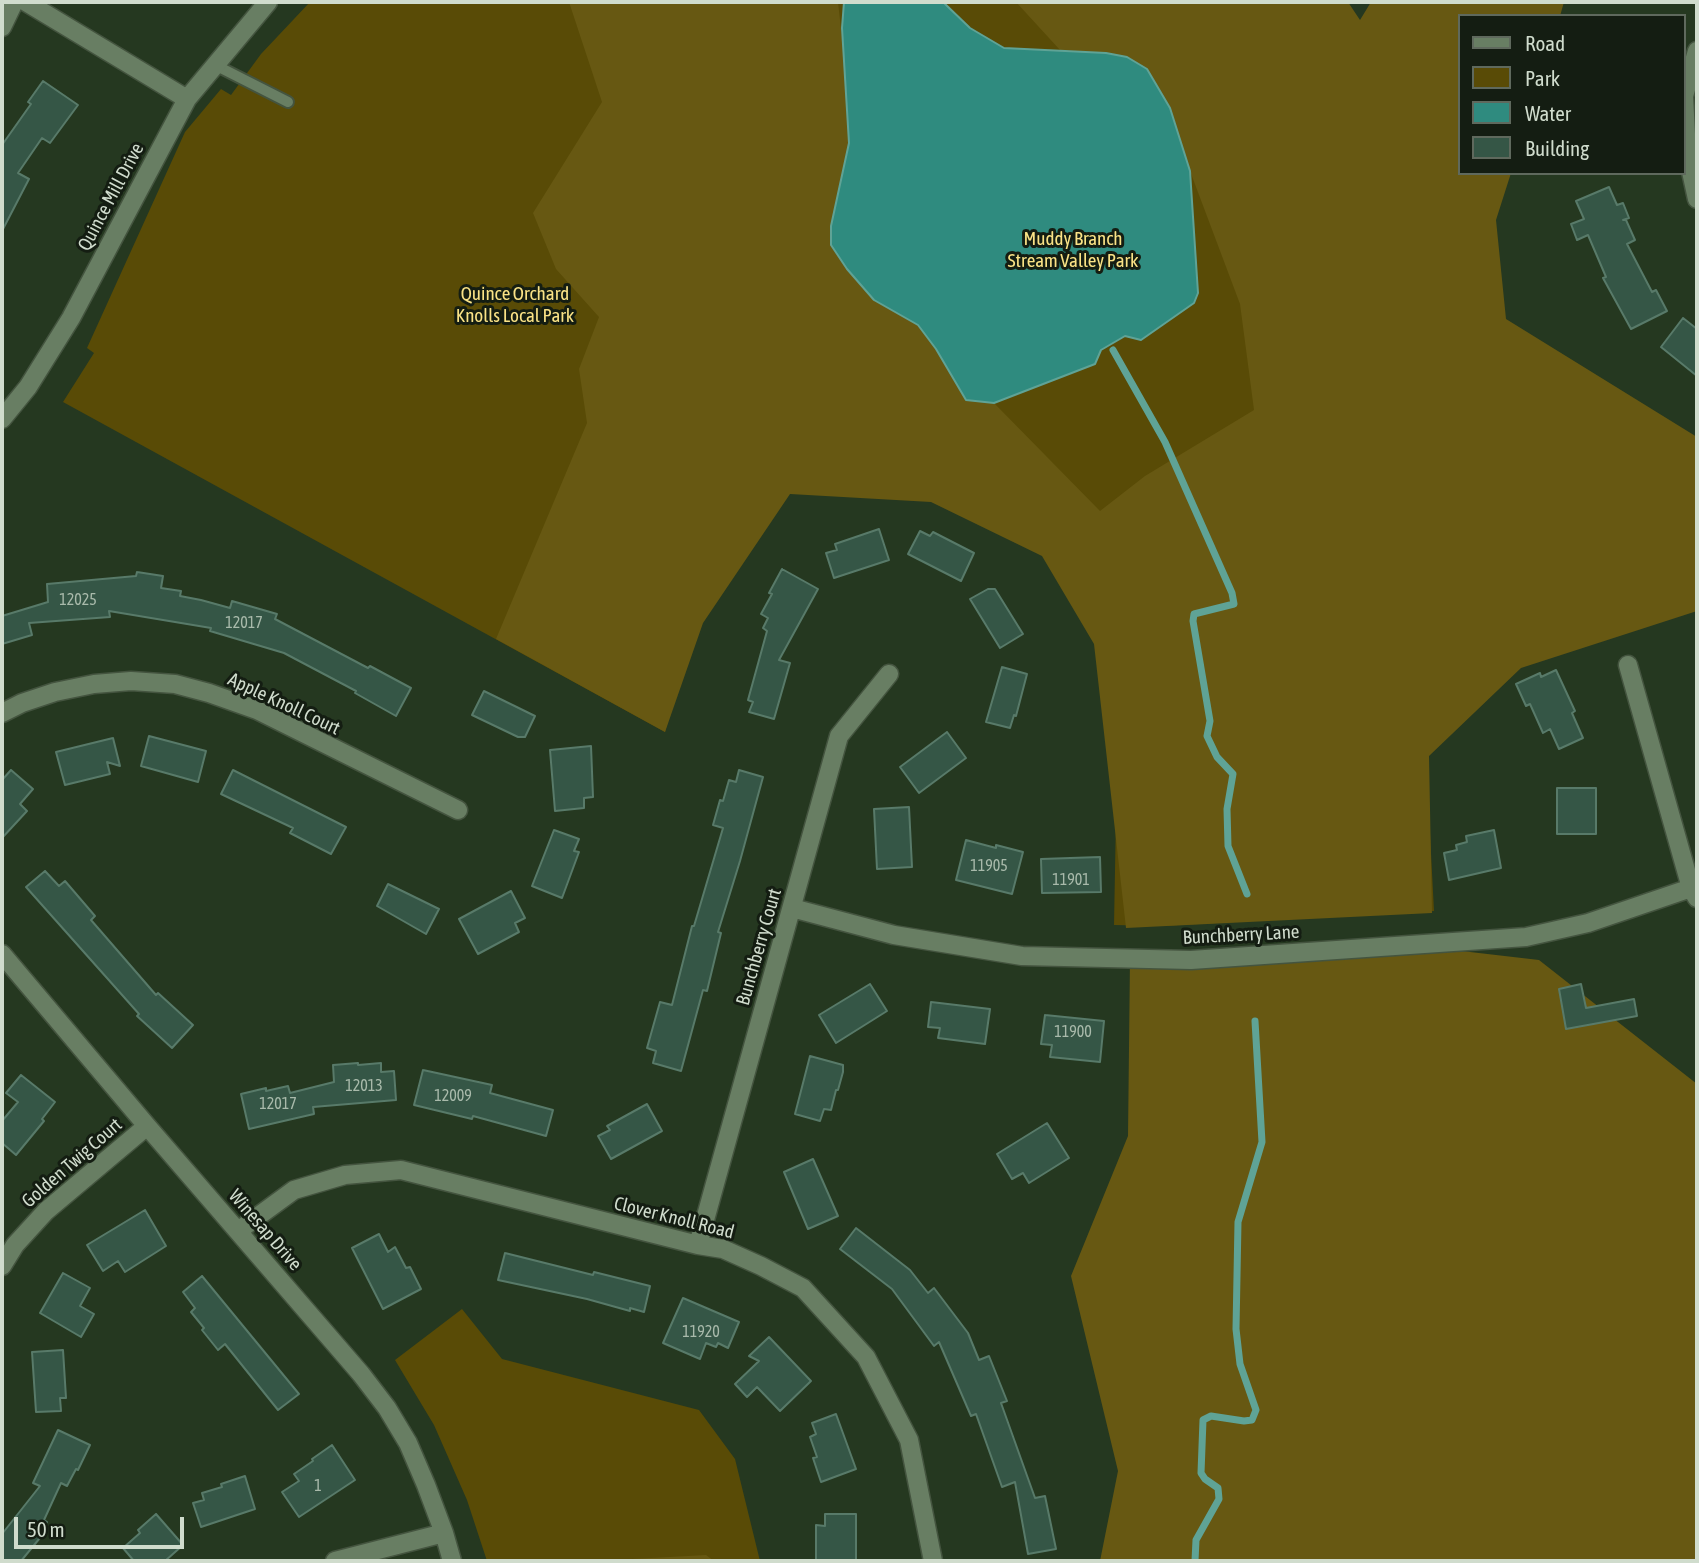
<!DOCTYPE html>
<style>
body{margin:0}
#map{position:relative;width:1699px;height:1563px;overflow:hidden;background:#253820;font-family:"Asap Condensed",sans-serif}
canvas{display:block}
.frame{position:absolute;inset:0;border:4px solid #d0dccd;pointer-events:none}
.legend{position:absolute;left:1458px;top:14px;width:228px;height:161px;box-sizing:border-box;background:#141d12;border:2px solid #5f695d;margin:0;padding:9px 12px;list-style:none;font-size:21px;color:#d0dccd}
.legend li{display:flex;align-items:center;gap:14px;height:35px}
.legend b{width:35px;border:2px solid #5f695d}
.scale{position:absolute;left:14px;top:1517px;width:170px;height:32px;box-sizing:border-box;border:4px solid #d0dccd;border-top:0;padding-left:9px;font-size:21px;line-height:24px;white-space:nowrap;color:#d0dccd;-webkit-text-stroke:5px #141d12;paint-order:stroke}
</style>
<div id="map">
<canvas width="1699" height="1563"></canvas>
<div class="frame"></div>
<ul class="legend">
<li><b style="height:9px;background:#687e63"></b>Road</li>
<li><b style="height:19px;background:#594b06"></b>Park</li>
<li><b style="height:19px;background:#2f8b7f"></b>Water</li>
<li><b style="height:19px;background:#355646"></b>Building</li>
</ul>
<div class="scale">50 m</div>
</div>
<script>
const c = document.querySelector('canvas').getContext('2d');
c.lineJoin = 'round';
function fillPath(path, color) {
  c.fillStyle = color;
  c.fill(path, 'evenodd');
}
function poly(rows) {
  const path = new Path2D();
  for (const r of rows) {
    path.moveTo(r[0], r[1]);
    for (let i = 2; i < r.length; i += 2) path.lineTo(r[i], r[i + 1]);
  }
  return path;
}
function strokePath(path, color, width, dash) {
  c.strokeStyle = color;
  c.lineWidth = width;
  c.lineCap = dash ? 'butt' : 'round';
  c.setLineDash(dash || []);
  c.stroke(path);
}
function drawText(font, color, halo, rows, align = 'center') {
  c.font = font + ' "Asap Condensed",sans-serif';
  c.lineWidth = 6;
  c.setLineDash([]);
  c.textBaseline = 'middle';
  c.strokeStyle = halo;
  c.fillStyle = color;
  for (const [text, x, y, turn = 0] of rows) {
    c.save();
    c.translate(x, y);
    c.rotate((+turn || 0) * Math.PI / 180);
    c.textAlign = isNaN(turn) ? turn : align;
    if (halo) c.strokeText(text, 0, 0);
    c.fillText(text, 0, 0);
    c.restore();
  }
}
fillPath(poly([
 [310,2,1300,2,1426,756,1434,911,1163,926,1114,925,1117,761,1092,597,1040,516,818,453,696,623,665,732,63,402,94,353,87,348,185,132,221,89,231,95,261,54],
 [462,1309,502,1359,699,1410,735,1459,760,1561,487,1561,467,1500,434,1425,395,1360]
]), '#594b06');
fillPath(poly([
 [569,2,838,2,847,83,849,143,831,226,831,245,874,300,918,325,936,349,966,400,994,403,1100,511,1145,476,1254,410,1240,304,1190,171,1170,108,1147,69,1127,57,1106,53,1060,50,1016,2,1348,2,1360,20,1371,2,1564,2,1560,16,1459,16,1459,173,1511,173,1496,220,1506,319,1697,437,1697,611,1521,668,1429,756,1432,913,1126,928,1094,644,1042,556,931,502,790,494,703,623,665,732,496,639,587,423,579,369,599,317,556,269,533,213,602,102],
 [1410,945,1539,960,1697,1084,1697,1561,1100,1561,1118,1471,1071,1276,1128,1136,1130,959],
 [706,1555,714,1561,613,1561,614,1560]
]), '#675812');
const water = poly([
 [844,2,943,2,970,28,1004,48,1106,53,1127,57,1147,69,1170,108,1190,171,1198,293,1194,303,1141,340,1125,336,1101,350,1095,364,994,403,966,400,936,349,918,325,874,300,847,269,831,245,831,226,849,143,842,28,844,2]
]);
fillPath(water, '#2f8b7f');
strokePath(water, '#5fa396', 2);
strokePath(poly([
 [1113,350,1165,442,1232,593,1234,604,1194,614,1193,621,1210,721,1207,736,1217,757,1233,774,1227,809,1228,846,1247,894],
 [1195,1561,1196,1540,1219,1499,1218,1488,1205,1479,1201,1473,1203,1420,1211,1416,1244,1421,1252,1420,1256,1410,1240,1364,1236,1329,1238,1222,1262,1142,1255,1021]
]), '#5fa396', 7);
const building = poly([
 [43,81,78,105,50,143,42,138,18,173,29,179,2,231,2,145,31,104,28,102,43,81],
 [1609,187,1617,205,1623,203,1629,218,1623,220,1626,220,1635,240,1627,244,1652,292,1656,290,1667,311,1631,329,1603,278,1606,277,1588,235,1577,240,1571,224,1584,219,1576,201,1609,187],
 [1683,318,1697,329,1697,376,1661,347,1683,318],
 [879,529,889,560,834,578,826,553,837,550,835,544,879,529],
 [920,531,930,536,933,532,974,553,961,581,908,554,920,531],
 [782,569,818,589,779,660,790,663,774,719,749,712,753,702,748,700,767,631,763,628,768,618,761,614,772,594,769,593,782,569],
 [137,572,163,576,161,588,181,591,180,596,201,600,230,608,232,601,277,614,275,619,368,668,370,666,411,688,396,716,355,693,356,691,284,653,210,631,211,628,109,611,110,617,29,623,32,635,2,644,2,616,48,602,47,584,136,576,137,572],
 [988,589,995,589,1023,634,1000,648,970,599,988,589],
 [1002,667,1027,674,1016,716,1014,715,1010,728,986,722,1002,667],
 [1556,670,1575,711,1572,713,1583,738,1559,749,1550,729,1543,733,1530,704,1526,706,1516,684,1540,673,1541,677,1556,670],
 [484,691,535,716,525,737,518,737,472,715,484,691],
 [947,732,966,758,919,793,900,767,947,732],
 [149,736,206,751,198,782,141,766,149,736],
 [113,738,120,766,107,762,110,774,65,785,56,752,113,738],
 [591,746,593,797,584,798,584,808,555,811,550,750,591,746],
 [11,770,33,789,20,804,27,811,2,838,2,780,11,770],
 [233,770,346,827,331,854,290,833,293,828,221,794,233,770],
 [739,770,763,777,740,861,718,932,721,933,707,991,703,990,681,1071,653,1063,656,1051,647,1048,660,1002,672,1005,692,926,694,926,723,828,713,825,720,800,723,801,729,780,736,782,739,770],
 [1557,788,1596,788,1596,834,1557,834,1557,788],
 [909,807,912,867,877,869,874,809,909,807],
 [554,830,579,839,574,851,579,852,562,898,532,886,554,830],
 [1494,830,1501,868,1449,880,1444,853,1457,850,1456,845,1467,842,1466,836,1494,830],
 [966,840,996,848,996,845,1023,852,1012,894,956,880,966,840],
 [1100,857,1101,892,1042,893,1041,859,1100,857],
 [45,871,59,886,65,881,95,916,91,920,156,995,158,993,193,1025,172,1048,137,1016,139,1014,26,887,45,871],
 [388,884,439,909,426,934,377,906,388,884],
 [511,891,525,918,515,923,519,932,478,954,459,919,511,891],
 [870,984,887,1011,836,1043,819,1015,870,984],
 [1581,984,1586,1008,1634,999,1637,1016,1566,1029,1559,989,1581,984],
 [931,1002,990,1009,985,1044,938,1038,940,1028,928,1027,931,1002],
 [1045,1015,1104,1021,1100,1062,1050,1057,1052,1045,1041,1044,1045,1015],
 [810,1056,843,1065,843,1072,838,1090,836,1090,831,1110,824,1109,820,1121,795,1114,810,1056],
 [358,1063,358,1065,381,1063,381,1072,394,1071,396,1100,313,1107,314,1114,249,1129,241,1094,266,1088,266,1091,288,1086,290,1093,334,1082,333,1065,358,1063],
 [423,1070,492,1085,490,1093,553,1110,546,1136,473,1116,472,1119,414,1105,423,1070],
 [21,1075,55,1102,42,1119,44,1121,16,1155,2,1143,2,1121,18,1102,6,1093,21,1075],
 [647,1104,662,1131,611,1159,598,1136,610,1130,607,1126,647,1104],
 [1047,1123,1069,1158,1029,1183,1023,1173,1012,1179,997,1154,1047,1123],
 [813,1159,838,1216,808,1229,784,1172,813,1159],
 [145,1210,166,1246,125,1272,118,1261,103,1271,87,1245,145,1210],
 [856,1228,910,1270,928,1293,934,1288,968,1333,979,1360,989,1356,1007,1401,1001,1403,1035,1498,1045,1496,1056,1549,1028,1554,1015,1482,1002,1487,976,1414,971,1416,939,1342,934,1346,892,1289,840,1249,856,1228],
 [379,1234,388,1252,395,1247,406,1268,410,1267,421,1289,383,1309,352,1248,379,1234],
 [505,1253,593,1275,594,1272,650,1286,644,1312,630,1308,630,1311,587,1299,498,1280,505,1253],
 [63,1273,90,1288,80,1306,94,1314,81,1337,40,1313,63,1273],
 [202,1276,299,1394,278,1410,225,1344,218,1350,202,1330,204,1328,191,1312,195,1308,183,1292,202,1276],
 [683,1298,739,1322,728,1348,718,1343,716,1347,706,1343,700,1359,663,1343,683,1298],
 [769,1337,811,1381,780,1411,757,1387,747,1397,735,1384,759,1361,749,1356,769,1337],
 [63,1350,66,1398,60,1398,61,1411,36,1412,32,1352,63,1350],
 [836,1414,856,1469,821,1482,813,1458,817,1457,810,1437,816,1434,812,1423,836,1414],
 [58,1430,90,1445,78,1470,76,1469,67,1486,61,1483,44,1520,47,1522,40,1530,44,1533,21,1561,2,1561,2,1534,40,1486,33,1483,58,1430],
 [332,1445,355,1480,299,1517,282,1492,299,1481,294,1474,313,1461,312,1459,332,1445],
 [245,1476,255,1509,201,1527,193,1503,204,1500,202,1493,222,1487,221,1484,245,1476],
 [156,1514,183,1545,165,1561,134,1561,123,1548,140,1533,138,1530,156,1514],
 [825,1514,856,1514,856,1561,816,1561,816,1525,825,1526,825,1514]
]);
fillPath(building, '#355646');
strokePath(building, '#587a69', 2);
const service = poly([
 [215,65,288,102]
]);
const minor = poly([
 [26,2,187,99],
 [2,27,14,2],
 [1697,51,1684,96,1687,153,1697,199],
 [2,419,28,387,71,318,187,99,268,2],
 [1628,665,1691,888,1697,898],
 [2,713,22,703,55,692,94,684,131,681,175,684,209,693,257,710,458,810],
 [792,908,894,935,1022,956,1191,960,1526,937,1588,923,1691,888],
 [2,954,147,1126,361,1374,387,1408,408,1443,426,1485,444,1533,452,1561],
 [238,1231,294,1190,345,1175,401,1170,698,1245,723,1249,761,1266,803,1288,866,1357,909,1440,933,1561],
 [698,1245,839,736,889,674],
 [2,1266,15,1245,46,1211,147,1126],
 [335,1561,444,1533]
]);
strokePath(service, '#44543f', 14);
strokePath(minor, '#44543f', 21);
strokePath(service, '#687e63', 10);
strokePath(minor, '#687e63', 18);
drawText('16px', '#a9baab', null, [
 ["12025",78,600],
 ["12017",244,623],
 ["11905",989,866],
 ["11901",1071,880],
 ["11900",1073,1032],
 ["12013",364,1086],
 ["12009",453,1096],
 ["12017",278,1104],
 ["11920",701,1332],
 ["1",318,1486]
]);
drawText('19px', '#d0dccd', '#141d12', [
 ["Quince Mill Drive",111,197,-62],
 ["Apple Knoll Court",284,704,25],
 ["Bunchberry Lane",1241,935,-3],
 ["Bunchberry Court",759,947,-74],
 ["Golden Twig Court",72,1163,-41],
 ["Clover Knoll Road",674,1218,14],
 ["Winesap Drive",265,1230,49]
]);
drawText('19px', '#fae386', '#141d12', [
 ["Muddy Branch",1073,239],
 ["Stream Valley Park",1073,261],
 ["Quince Orchard",515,294],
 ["Knolls Local Park",515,316]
]);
</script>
